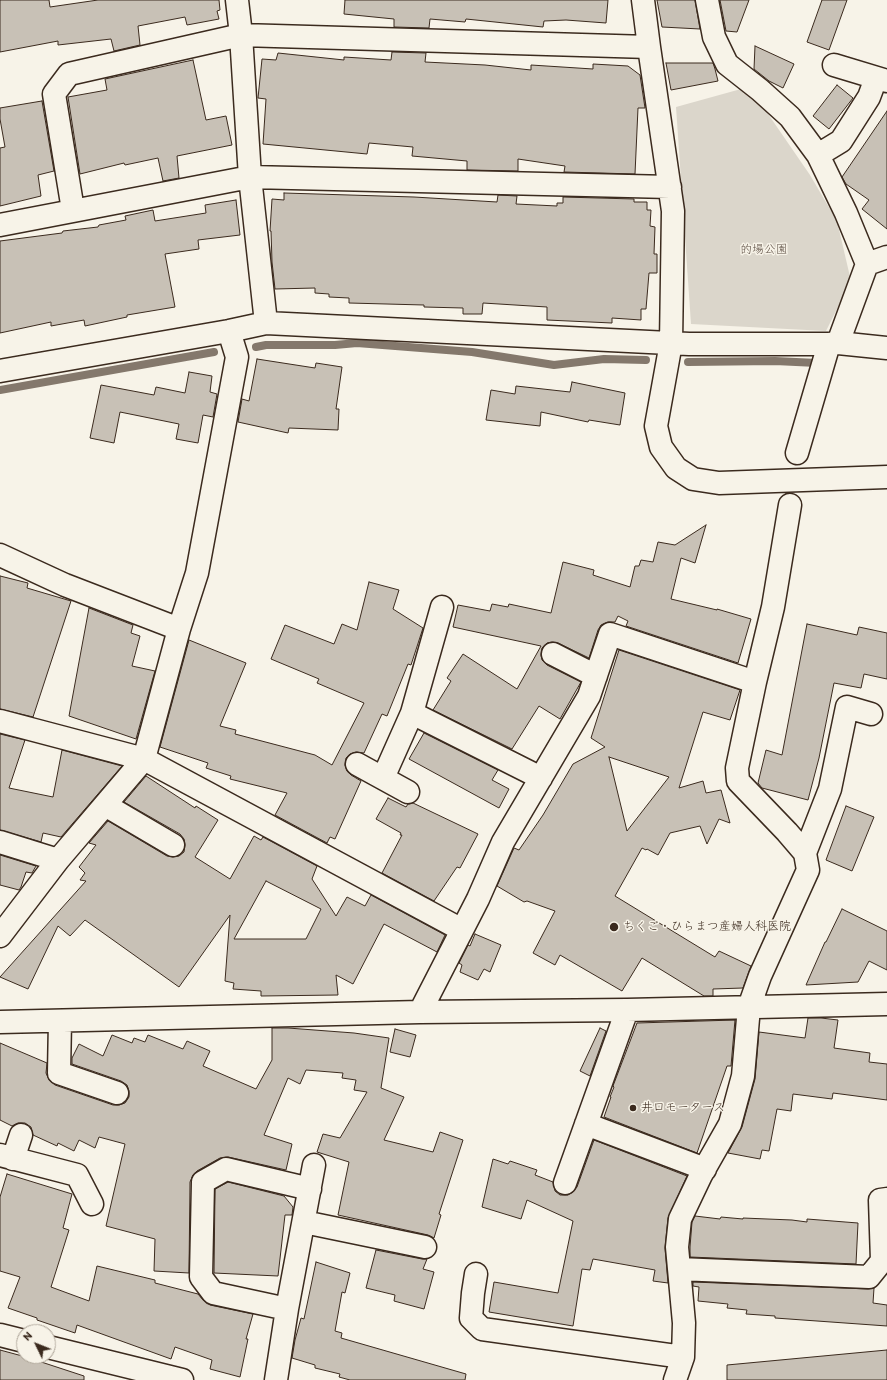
<!DOCTYPE html>
<meta charset="utf-8">
<style>
body{margin:0}
#map{position:relative;width:887px;height:1380px;overflow:hidden;background:#f7f3e8;font-family:Itim,sans-serif}
canvas{display:block}
.north{position:absolute;left:16px;top:1324px;width:40px;height:40px;box-sizing:border-box;background:#f7f3e8;border:1px solid #aca397;border-radius:50%;rotate:313deg;font-size:11px;font-weight:700;line-height:16px;text-align:center;color:#3b2a1e}
.north::after{content:'';display:block;margin:auto;width:14px;height:18px;background:#3b2a1e;clip-path:polygon(50% 0,100% 100%,50% 72%,0 100%)}
</style>
<div id="map">
<canvas width="887" height="1380"></canvas>
<div class="north">N</div>
</div>
<script>
const c = document.querySelector('canvas').getContext('2d');
c.lineJoin = 'round';
function fillPath(path, color) {
  c.fillStyle = color;
  c.fill(path, 'evenodd');
}
function poly(rows) {
  const path = new Path2D();
  for (const r of rows) {
    path.moveTo(r[0], r[1]);
    for (let i = 2; i < r.length; i += 2) path.lineTo(r[i], r[i + 1]);
  }
  return path;
}
function strokePath(path, color, width, dash) {
  c.strokeStyle = color;
  c.lineWidth = width;
  c.lineCap = dash ? 'butt' : 'round';
  c.setLineDash(dash || []);
  c.stroke(path);
}
function drawText(font, color, halo, rows, align = 'center') {
  c.font = font + ' Itim,"Klee One",sans-serif';
  c.lineWidth = 3;
  c.setLineDash([]);
  c.textBaseline = 'middle';
  c.strokeStyle = halo;
  c.fillStyle = color;
  for (const [text, x, y, turn = 0] of rows) {
    c.save();
    c.translate(x, y);
    c.rotate((+turn || 0) * Math.PI / 180);
    c.textAlign = isNaN(turn) ? turn : align;
    if (halo) c.strokeText(text, 0, 0);
    c.fillText(text, 0, 0);
    c.restore();
  }
}
fillPath(poly([
 [741,89,766,111,810,175,837,221,851,281,826,331,691,324,676,107]
]), '#dbd6cb');
strokePath(poly([
 [256,347,266,345,335,345,357,343,472,352,554,365,604,359,646,360],
 [688,362,775,361,817,363],
 [0,390,214,352]
]), '#84786c', 8);
const building = poly([
 [0,0,49,0,50,7,98,0,219,0,220,10,217,11,219,19,187,25,185,17,138,26,140,45,114,51,111,39,58,45,58,41,0,52,0,0],
 [345,0,608,0,606,23,566,20,544,21,543,27,466,19,465,22,430,19,429,28,394,27,394,19,344,14,345,0],
 [657,0,695,0,700,29,662,27,657,0],
 [720,0,749,0,737,32,726,31,720,0],
 [822,0,847,0,829,50,807,42,822,0],
 [755,46,794,64,783,88,769,81,754,69,755,46],
 [392,52,426,53,425,62,485,65,531,70,531,65,593,69,593,64,628,66,640,75,645,108,638,108,635,174,564,172,565,166,518,159,518,171,467,170,467,161,412,156,413,147,369,143,367,154,263,144,266,99,258,98,262,59,276,60,278,53,344,60,344,57,391,60,392,52],
 [193,60,206,120,226,116,232,145,177,156,179,178,163,181,158,158,125,165,124,163,80,174,68,97,107,90,105,79,193,60],
 [666,63,713,63,715,69,718,81,671,90,666,63],
 [837,85,853,98,829,129,813,116,837,85],
 [42,101,54,171,38,175,41,196,0,206,0,148,5,147,0,119,0,108,42,101],
 [887,111,887,229,862,209,869,200,846,184,842,177,887,111],
 [284,193,414,197,497,202,498,195,517,196,516,204,557,206,557,203,563,203,563,197,634,199,634,202,647,202,647,210,651,210,650,226,655,227,654,254,657,254,657,273,649,273,646,309,641,309,641,320,612,318,612,323,547,320,547,307,483,303,482,314,463,314,463,308,424,307,424,305,349,303,349,298,329,297,329,294,315,293,315,288,275,289,272,262,271,231,270,231,272,199,284,200,284,193],
 [236,200,240,235,198,240,199,249,165,254,175,307,127,315,127,317,85,326,84,320,51,326,51,322,0,333,0,241,62,233,63,231,98,227,99,225,126,220,125,216,153,210,155,221,206,213,205,205,236,200],
 [257,359,315,368,316,363,342,367,336,409,339,409,338,430,289,428,288,433,238,422,242,399,249,401,257,359],
 [189,372,212,376,210,392,217,394,213,417,203,415,198,443,176,439,179,424,120,412,114,443,90,438,101,385,154,395,156,387,185,393,189,372],
 [572,382,625,393,620,425,589,420,588,422,541,412,540,426,486,420,491,390,515,394,516,386,570,392,572,382],
 [706,525,695,563,681,558,671,599,717,610,717,609,751,619,738,663,626,626,628,621,618,616,615,622,608,622,601,625,598,630,589,658,558,643,552,642,547,643,542,648,541,655,542,660,547,665,581,682,560,719,539,706,512,749,433,710,451,681,447,678,463,654,517,689,541,646,453,627,458,605,490,611,492,604,508,607,509,604,551,613,563,562,594,570,593,575,630,587,635,566,639,566,641,560,653,562,658,542,675,545,706,525],
 [0,576,28,583,27,588,71,601,33,717,0,709,0,576],
 [369,582,399,590,393,609,423,628,411,665,408,664,387,716,382,714,364,753,356,752,350,754,346,758,345,765,347,771,351,775,361,781,335,839,330,837,327,843,275,815,287,793,230,779,231,776,206,768,208,763,160,747,189,640,246,663,220,726,236,730,235,734,315,755,332,765,364,703,317,683,319,679,271,659,285,625,334,644,342,624,357,630,369,582],
 [89,608,133,625,131,633,140,636,132,666,155,671,136,739,69,716,89,608],
 [807,624,857,635,859,627,887,633,887,679,864,674,861,688,834,683,819,758,808,800,762,788,758,783,766,750,782,755,807,624],
 [619,650,740,690,730,720,703,712,679,788,703,781,706,793,721,790,730,823,719,819,707,844,700,826,670,833,658,855,647,849,646,850,642,848,615,896,715,957,719,951,751,966,743,988,713,989,713,996,704,996,642,958,622,991,560,955,555,965,533,953,555,911,527,901,524,902,497,886,514,848,519,850,543,815,573,764,605,747,591,738,619,650],
 [609,757,669,777,627,831,609,757],
 [424,733,498,770,492,780,509,789,499,808,409,759,424,733],
 [0,734,25,740,9,788,53,797,62,750,122,766,61,837,43,833,41,842,0,830,0,734],
 [146,776,195,808,196,806,218,820,195,857,230,879,254,836,261,840,263,837,317,866,312,879,336,916,347,897,365,906,371,895,445,935,437,952,384,924,353,984,336,975,338,995,261,996,261,991,233,989,234,983,225,981,230,915,179,987,85,920,70,936,58,926,28,989,0,977,86,881,80,880,85,873,79,867,96,845,89,843,108,821,167,856,173,857,179,856,184,852,185,845,184,839,180,834,124,802,146,776],
 [266,881,321,909,306,939,234,939,266,881],
 [388,798,406,807,408,804,413,803,478,834,460,868,457,867,434,901,382,873,402,835,400,835,401,833,376,819,388,798],
 [846,806,874,817,852,871,826,860,846,806],
 [0,855,36,866,32,873,26,872,21,887,19,890,0,885,0,855],
 [842,909,887,931,887,970,869,961,858,982,806,985,825,942,826,942,842,909],
 [475,934,501,945,490,972,484,969,478,980,460,972,462,965,459,963,468,945,470,946,475,934],
 [808,1018,821,1018,838,1020,834,1048,870,1053,869,1062,887,1064,887,1100,833,1093,832,1099,793,1094,791,1111,777,1109,769,1151,762,1150,760,1159,728,1153,742,1127,755,1079,759,1032,805,1038,808,1018],
 [735,1020,731,1066,727,1066,697,1153,604,1117,611,1097,610,1097,614,1087,613,1086,637,1023,735,1020],
 [272,1028,288,1028,354,1033,389,1038,381,1088,404,1097,384,1140,433,1152,440,1132,463,1140,439,1214,441,1215,434,1238,428,1235,338,1215,349,1162,317,1152,323,1134,340,1138,367,1092,354,1090,356,1080,342,1078,343,1073,306,1070,300,1084,288,1078,264,1135,292,1144,286,1170,228,1157,220,1158,197,1171,193,1175,190,1182,189,1273,154,1271,155,1239,106,1226,125,1144,99,1137,95,1148,79,1140,74,1151,58,1143,57,1146,33,1135,31,1127,25,1123,18,1123,12,1126,0,1120,0,1043,47,1063,46,1073,49,1080,55,1085,113,1105,119,1105,125,1103,129,1097,129,1091,127,1085,121,1081,72,1064,72,1058,79,1044,103,1056,112,1035,132,1043,134,1038,145,1042,148,1035,183,1049,187,1041,210,1051,203,1066,256,1089,272,1060,272,1028],
 [600,1028,606,1031,590,1076,580,1071,600,1028],
 [395,1029,416,1035,410,1057,390,1052,395,1029],
 [594,1140,687,1176,668,1218,665,1248,668,1283,653,1281,655,1270,593,1259,590,1270,582,1269,573,1326,489,1312,494,1282,558,1293,573,1221,527,1200,521,1219,482,1207,493,1159,508,1164,510,1161,537,1170,535,1175,553,1182,555,1191,560,1195,568,1195,573,1192,577,1187,594,1140],
 [7,1174,72,1194,63,1228,69,1230,51,1287,89,1301,97,1266,155,1280,155,1283,198,1294,203,1300,210,1305,253,1314,246,1339,248,1339,240,1377,210,1369,212,1360,175,1347,171,1359,77,1325,75,1333,37,1320,37,1318,8,1308,20,1277,0,1271,0,1197,7,1174],
 [228,1182,284,1196,293,1207,292,1215,285,1215,278,1276,214,1273,215,1189,228,1182],
 [695,1216,720,1219,721,1217,743,1219,743,1218,792,1220,807,1222,807,1219,858,1223,856,1264,690,1257,690,1247,692,1222,695,1216],
 [376,1250,422,1259,427,1259,423,1269,434,1272,424,1309,394,1301,395,1295,366,1288,376,1250],
 [316,1262,350,1273,345,1293,342,1292,335,1331,342,1333,341,1338,466,1374,465,1380,350,1380,339,1377,340,1374,315,1368,315,1365,292,1358,295,1340,301,1318,304,1319,316,1262],
 [693,1282,868,1289,874,1288,873,1303,887,1305,887,1326,775,1318,775,1316,746,1314,747,1310,727,1308,728,1304,698,1301,699,1287,693,1286,693,1282],
 [0,1350,26,1357,84,1376,84,1380,0,1380,0,1350],
 [887,1350,887,1380,727,1380,727,1365,887,1350]
]);
fillPath(building, '#c8c1b6');
strokePath(building, '#3b2a1e', 1);
const minor = poly([
 [237,0,241,35,250,177,266,323,649,342,689,344,829,344,838,343,887,348],
 [643,0,649,47],
 [707,0,714,37,727,64,760,90,790,117,818,155,846,213,867,264],
 [834,65,887,81],
 [818,155,841,141,869,97,876,78],
 [73,210,54,94,69,74,241,35,649,47,673,211,671,343,656,426,661,447,676,468,693,479,719,483,887,477],
 [0,225,250,177,670,187],
 [838,343,867,264,887,257],
 [0,371,229,331,266,323],
 [797,453,829,344],
 [0,555,65,585,179,629],
 [553,654,596,676],
 [412,713,541,778],
 [0,721,144,759,462,930],
 [357,764,408,792],
 [383,778,412,713,442,607],
 [105,805,173,845],
 [0,842,58,860],
 [805,853,830,789,847,707,871,714],
 [0,936,58,860,144,759,179,629,197,573,237,357,229,331],
 [420,1012,478,899,503,842,589,696,610,634,755,682],
 [60,1021,59,1073,117,1093],
 [0,1022,420,1012,627,1010,887,1004],
 [586,1124,705,1169],
 [0,1155,77,1175,92,1204],
 [13,1159,21,1135],
 [565,1183,627,1010],
 [304,1222,425,1247],
 [679,1269,869,1277,882,1261,880,1200,887,1199],
 [476,1274,473,1293,471,1318,482,1329,683,1357],
 [287,1309,213,1293,201,1277,203,1182,226,1169,310,1189],
 [0,1335,24,1341],
 [48,1347,182,1380],
 [276,1380,287,1309,314,1165],
 [675,1380,683,1357,684,1323,677,1247,680,1219,701,1175,730,1124,743,1076,749,1007,760,976,808,870,805,853,787,832,738,781,737,768,755,682,773,607,790,505]
]);
strokePath(minor, '#3b2a1e', 25);
strokePath(minor, '#f7f3e8', 22);
for (const [x, y, r, color] of [
 [614,927,5,"#3b2a1e"],
 [633,1108,4,"#3b2a1e"]
]) {
  const dot = new Path2D();
  dot.arc(x, y, r, 0, 2 * Math.PI);
  c.fillStyle = color;
  c.fill(dot);
  strokePath(dot, '#f7f3e8', 1.5);
}
drawText('12px', '#5b4c41', '#f7f3e8', [
 ["的場公園",764,250]
]);
drawText('12px', '#3b2a1e', '#f7f3e8', [
 ["ちくご・ひらまつ産婦人科医院",623,927],
 ["井口モータース",641,1108]
], 'left');
</script>
